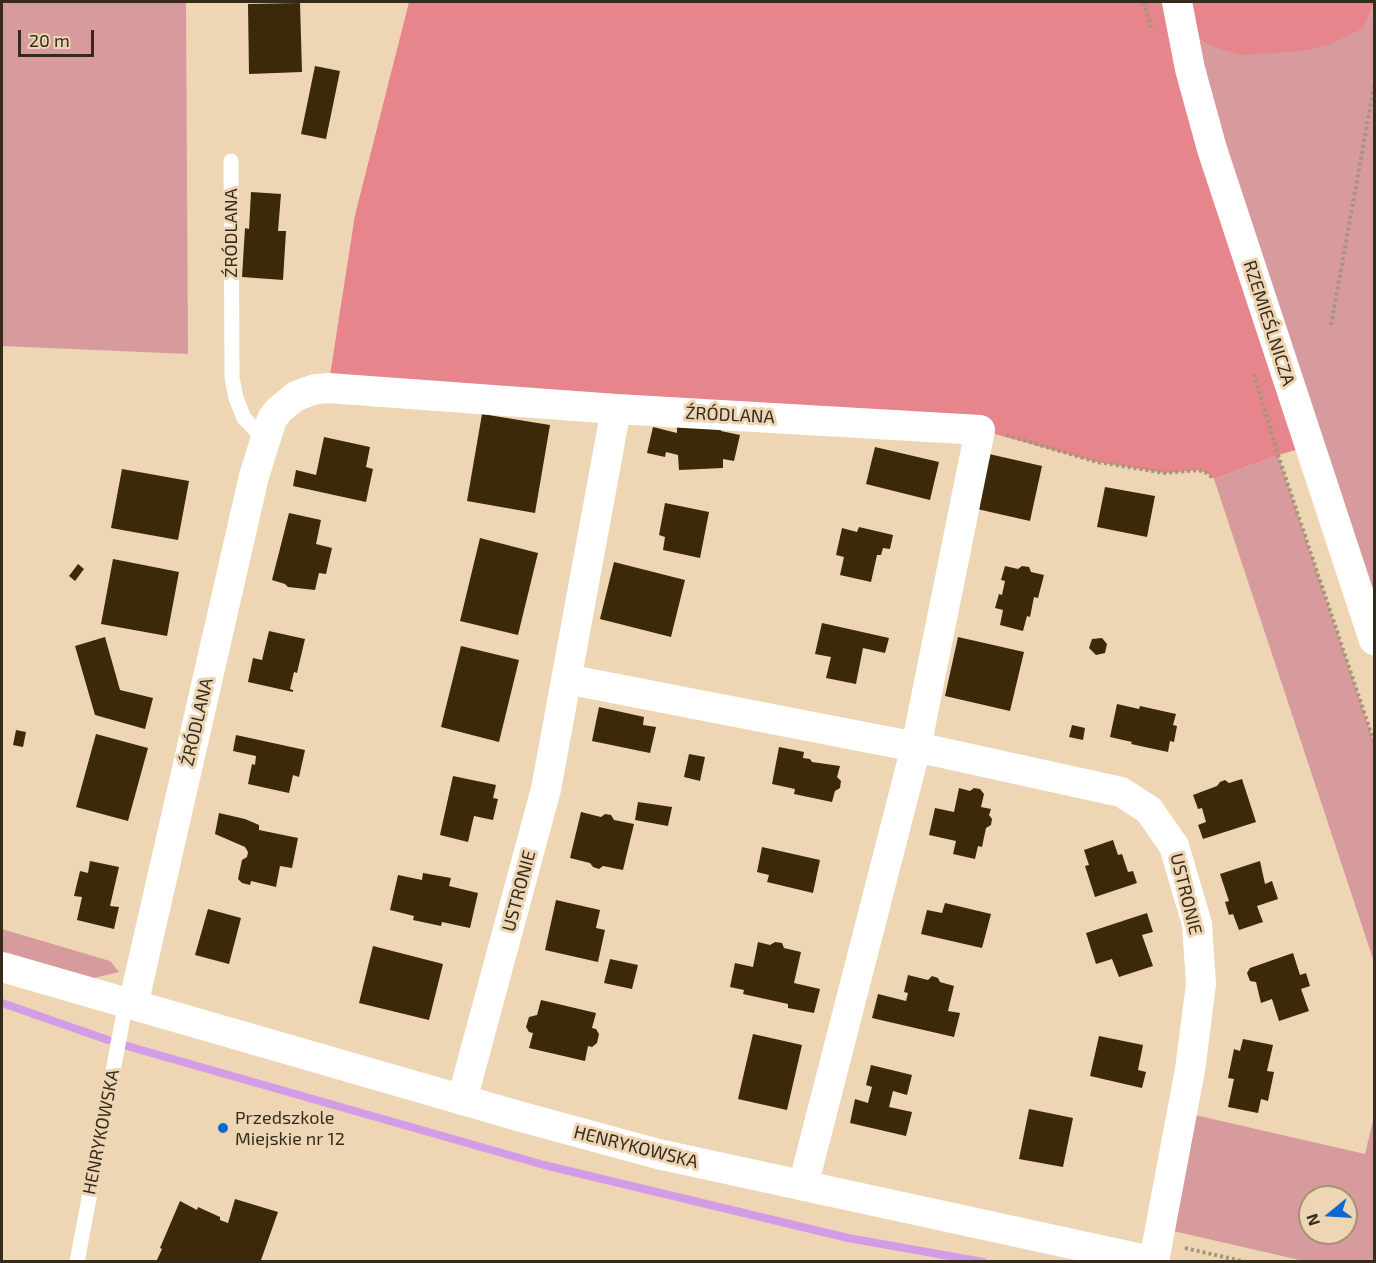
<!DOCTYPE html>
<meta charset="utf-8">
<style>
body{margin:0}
#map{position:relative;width:1376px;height:1263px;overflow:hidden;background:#eed6b4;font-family:"Exo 2",sans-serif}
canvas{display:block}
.frame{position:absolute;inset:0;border:3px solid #342b1d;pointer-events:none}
.north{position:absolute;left:1298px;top:1185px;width:60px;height:60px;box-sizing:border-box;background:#eed6b4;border:2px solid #a49278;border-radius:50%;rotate:252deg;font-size:16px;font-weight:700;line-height:24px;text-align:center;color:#342b1d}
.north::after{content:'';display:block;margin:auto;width:21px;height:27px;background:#0a69d2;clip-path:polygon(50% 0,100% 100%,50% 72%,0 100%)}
.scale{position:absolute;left:18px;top:30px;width:76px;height:27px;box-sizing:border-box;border:3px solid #342b1d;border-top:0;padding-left:8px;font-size:18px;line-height:21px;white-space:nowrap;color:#342b1d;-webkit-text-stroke:4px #eed6b4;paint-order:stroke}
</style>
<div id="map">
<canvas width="1376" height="1263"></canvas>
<div class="frame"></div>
<div class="north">N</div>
<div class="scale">20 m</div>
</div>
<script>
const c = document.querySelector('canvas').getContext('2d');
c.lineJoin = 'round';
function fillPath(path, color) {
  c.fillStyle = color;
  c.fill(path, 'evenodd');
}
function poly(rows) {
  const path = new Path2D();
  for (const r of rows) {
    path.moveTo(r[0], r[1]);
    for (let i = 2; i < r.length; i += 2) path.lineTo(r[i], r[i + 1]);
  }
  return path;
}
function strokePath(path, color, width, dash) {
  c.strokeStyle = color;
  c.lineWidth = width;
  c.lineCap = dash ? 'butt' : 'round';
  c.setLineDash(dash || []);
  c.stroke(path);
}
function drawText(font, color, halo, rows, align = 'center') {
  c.font = font + ' "Exo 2",sans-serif';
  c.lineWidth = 6;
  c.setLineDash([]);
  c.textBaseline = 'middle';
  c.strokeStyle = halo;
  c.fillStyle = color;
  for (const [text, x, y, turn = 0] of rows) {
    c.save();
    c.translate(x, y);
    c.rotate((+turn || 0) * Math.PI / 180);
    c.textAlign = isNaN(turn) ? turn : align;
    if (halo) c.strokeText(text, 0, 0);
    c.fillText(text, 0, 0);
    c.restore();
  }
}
fillPath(poly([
 [2,2,186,2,188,354,2,346],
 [1374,2,1374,612,1182,30,1210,46,1364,28],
 [1278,455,1374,742,1374,962,1214,479],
 [2,929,110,961,119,972,65,985,2,967],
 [1182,1112,1365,1154,1374,1116,1374,1261,1304,1261,1160,1228],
 [1310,1197,1346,1197,1346,1233,1310,1233]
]), '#d79b9d');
fillPath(poly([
 [409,2,1374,2,1364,28,1331,44,1302,51,1242,55,1210,46,1183,30,1310,446,1278,455,1214,479,1207,473,1198,470,1165,473,1097,462,980,430,328,388,355,215]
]), '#e6868c');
strokePath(poly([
 [2,1003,108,1040],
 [127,1046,544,1165,848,1238,983,1262]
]), '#d29ce6', 8);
fillPath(poly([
 [300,3,302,72,249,74,248,4],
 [315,66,340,71,326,139,301,134],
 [251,192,281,194,278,231,286,231,283,280,242,277,245,228,249,229],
 [482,414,550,425,535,513,467,501],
 [721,424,721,431,740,435,734,461,723,459,723,468,679,470,678,455,666,452,665,457,647,453,653,427,677,433,677,426],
 [324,437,370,447,366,467,373,469,366,502,293,486,296,470,316,475],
 [875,447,939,462,930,500,866,484],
 [989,454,1042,466,1030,521,977,509],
 [122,469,189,481,178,540,111,528],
 [1105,487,1155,496,1147,537,1097,527],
 [665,503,709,512,700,558,663,550,665,537,659,535],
 [289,513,321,520,316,544,332,548,326,574,319,573,315,590,288,587,285,584,272,580],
 [859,527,893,535,890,549,883,548,881,555,877,555,871,582,840,575,844,557,836,555,842,528,857,532],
 [480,538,538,553,518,635,460,621],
 [113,559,179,572,167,636,101,624],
 [614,562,685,580,671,637,600,619],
 [78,564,84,569,75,581,69,576],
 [1005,566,1018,569,1022,566,1029,567,1031,572,1044,575,1038,598,1034,597,1030,617,1027,616,1023,631,1000,625,1003,610,995,608,999,594,1002,595,1005,581,1001,580],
 [822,623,889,638,885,653,863,648,856,684,826,678,831,657,815,654],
 [269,631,305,639,297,673,294,672,290,689,293,690,293,692,248,682,253,658,262,660],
 [105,637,120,690,153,698,145,729,95,715,75,646],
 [958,637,1024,652,1010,711,945,696],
 [1102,638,1107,644,1105,653,1096,655,1089,648,1092,639],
 [461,646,519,660,499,742,441,727],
 [1117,704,1139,709,1140,706,1176,714,1173,725,1177,726,1174,742,1170,741,1168,752,1131,744,1132,742,1110,737],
 [599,707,644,717,643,725,656,727,650,753,592,741],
 [1072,725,1085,728,1083,740,1069,737],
 [16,730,26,732,23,747,13,745],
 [96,734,148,748,128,821,76,807],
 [236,735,305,750,299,777,293,775,289,793,248,784,252,764,255,765,256,756,233,751],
 [779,747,804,752,803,758,810,759,812,762,840,766,837,777,841,781,840,788,835,791,832,802,794,794,795,789,772,784],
 [689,754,705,757,700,781,684,777],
 [453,776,496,785,493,798,498,799,493,820,474,816,468,842,440,835],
 [1242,779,1256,822,1203,839,1198,825,1206,822,1202,808,1198,809,1193,795,1217,786,1220,782,1225,780,1229,783],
 [959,788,970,791,974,788,980,789,984,794,981,807,991,809,989,815,992,819,991,825,986,828,982,847,978,846,975,859,953,854,956,841,929,835,935,808,954,812],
 [638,802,672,807,668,826,635,820],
 [581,812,601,817,605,814,611,815,614,820,634,824,623,870,603,866,599,869,593,867,590,863,570,858],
 [219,813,245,819,259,825,259,830,298,838,292,868,280,866,276,887,251,881,250,885,242,883,238,879,242,860,247,857,248,852,245,847,215,834],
 [1113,840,1118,855,1122,854,1128,872,1133,871,1137,883,1095,897,1085,866,1089,865,1084,850],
 [762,847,820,860,813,893,767,882,769,875,757,872],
 [90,861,119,867,110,906,119,907,114,929,77,920,82,897,74,896,80,871,88,873],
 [1260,861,1265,884,1272,881,1278,899,1257,906,1263,922,1239,930,1233,914,1229,915,1225,902,1229,901,1220,874],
 [423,873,451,878,449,886,478,893,470,928,442,922,441,926,413,920,414,916,390,910,398,875,422,880],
 [556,900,600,910,596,928,605,930,598,962,545,950],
 [945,903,991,914,982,948,921,934,927,910,942,913],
 [208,909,241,918,229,964,195,955],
 [1147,913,1153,932,1142,935,1153,966,1119,977,1112,959,1096,964,1086,933],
 [758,942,770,945,775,942,782,943,784,948,801,952,794,983,820,989,814,1013,788,1008,788,1004,743,994,744,990,730,987,735,963,753,967],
 [373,946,443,964,429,1020,359,1003],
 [1293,953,1300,975,1306,973,1310,986,1301,989,1309,1011,1279,1021,1272,999,1261,1003,1256,982,1250,981,1247,973,1250,968],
 [610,959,638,965,632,989,604,983],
 [908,975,928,980,932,976,938,978,940,982,954,986,948,1011,960,1013,954,1037,872,1018,878,994,906,1001,908,993,904,992],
 [541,1000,596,1013,592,1028,596,1029,599,1034,597,1043,592,1047,588,1046,585,1061,529,1048,533,1033,529,1032,526,1027,529,1017,537,1015],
 [753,1034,802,1045,787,1110,738,1099],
 [1099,1036,1143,1045,1138,1070,1146,1072,1142,1088,1090,1076],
 [1243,1039,1273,1045,1267,1071,1274,1072,1268,1101,1261,1099,1258,1113,1228,1107,1234,1079,1228,1078,1234,1049,1240,1051],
 [871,1065,912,1075,907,1095,893,1091,889,1107,912,1112,906,1136,850,1123,855,1099,868,1103,872,1087,866,1085],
 [1029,1109,1073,1118,1063,1167,1019,1159],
 [235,1199,278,1212,261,1260,266,1262,156,1262,162,1249,160,1248,180,1201,197,1210,198,1207,220,1217,220,1220,228,1223]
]), '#3b290a');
strokePath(poly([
 [1144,2,1152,31],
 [1331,325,1374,86],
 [1254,374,1278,455,1374,742],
 [1006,435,1097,462,1165,473,1198,470,1207,473,1214,479],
 [1185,1248,1246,1262]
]), '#a7957a', 4, [3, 3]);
strokePath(poly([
 [231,161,232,378,236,398,244,418,265,440],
 [77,1262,126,1002]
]), '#fff', 15);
strokePath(poly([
 [1177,2,1190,69,1212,149,1374,640],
 [566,679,916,747,1121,792,1149,810,1174,846,1197,924,1201,984,1190,1070,1154,1261],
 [2,967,522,1117,658,1154,1155,1262],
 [133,1005,254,476,272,419,279,410,296,396,316,389,328,388,616,409,980,430,916,747,803,1186],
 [462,1100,546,789,616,409]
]), '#fff', 30);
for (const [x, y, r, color] of [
 [223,1128,6,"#0a69d2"]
]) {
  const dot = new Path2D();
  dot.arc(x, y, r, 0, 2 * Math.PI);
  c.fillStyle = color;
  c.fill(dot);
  strokePath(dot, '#eed6b4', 2);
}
drawText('18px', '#342b1d', '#eed6b4', [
 ["ŹRÓDLANA",231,233,-90],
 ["RZEMIEŚLNICZA",1269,323,72],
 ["ŹRÓDLANA",730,415,3],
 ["ŹRÓDLANA",197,722,-77],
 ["USTRONIE",519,891,-75],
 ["USTRONIE",1186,894,76],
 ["HENRYKOWSKA",101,1132,-79],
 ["HENRYKOWSKA",636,1147,14]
]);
drawText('18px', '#342b1d', '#eed6b4', [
 ["Przedszkole",235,1118],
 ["Miejskie nr 12",235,1139]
], 'left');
</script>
